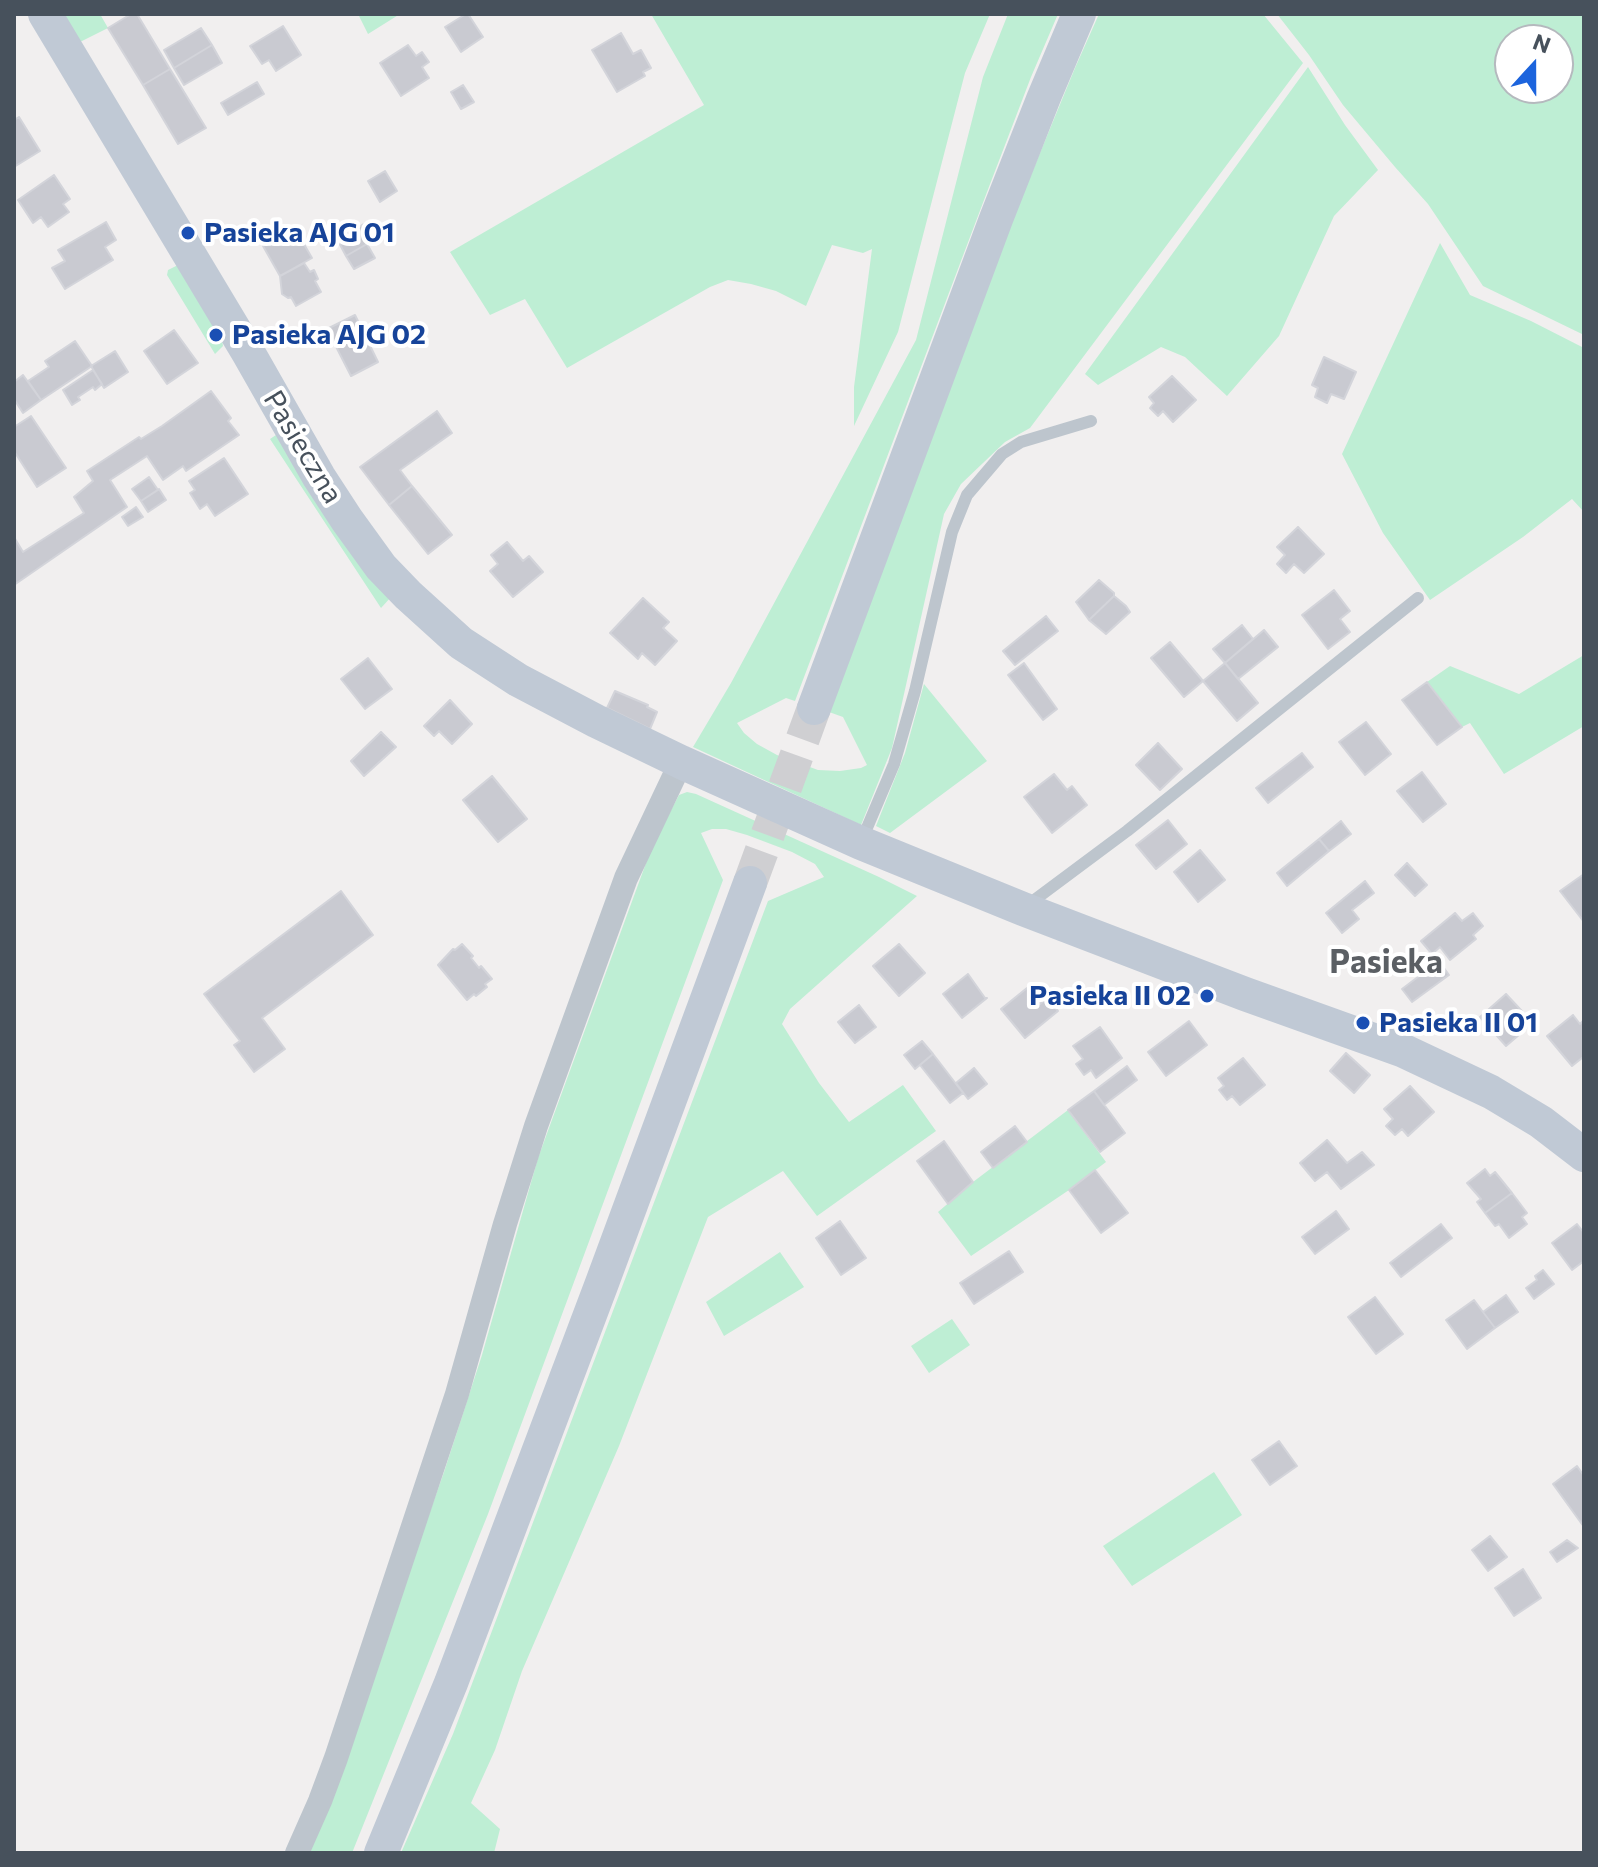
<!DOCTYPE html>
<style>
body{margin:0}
#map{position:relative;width:1598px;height:1867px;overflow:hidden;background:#f1efef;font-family:Commissioner,sans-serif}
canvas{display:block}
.frame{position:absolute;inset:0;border:16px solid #47515c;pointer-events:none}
.north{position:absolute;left:1494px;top:24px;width:80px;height:80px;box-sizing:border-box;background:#fff;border:2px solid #b5b9be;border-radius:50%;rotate:21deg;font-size:22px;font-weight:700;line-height:32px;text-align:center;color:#47515c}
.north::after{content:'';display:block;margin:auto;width:28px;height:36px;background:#1c64dd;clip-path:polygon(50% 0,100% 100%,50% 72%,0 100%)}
</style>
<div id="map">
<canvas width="1598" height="1867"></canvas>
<div class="frame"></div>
<div class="north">N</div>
</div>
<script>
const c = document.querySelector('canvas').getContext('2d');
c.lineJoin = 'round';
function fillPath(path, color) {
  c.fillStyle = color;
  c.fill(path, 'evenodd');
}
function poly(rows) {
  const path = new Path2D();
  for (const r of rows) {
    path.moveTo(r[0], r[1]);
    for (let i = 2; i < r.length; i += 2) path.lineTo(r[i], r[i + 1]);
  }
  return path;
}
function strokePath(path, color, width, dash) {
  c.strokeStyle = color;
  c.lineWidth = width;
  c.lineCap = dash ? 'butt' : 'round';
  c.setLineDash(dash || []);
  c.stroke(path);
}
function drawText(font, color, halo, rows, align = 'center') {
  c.font = font + ' Commissioner,sans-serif';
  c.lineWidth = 8;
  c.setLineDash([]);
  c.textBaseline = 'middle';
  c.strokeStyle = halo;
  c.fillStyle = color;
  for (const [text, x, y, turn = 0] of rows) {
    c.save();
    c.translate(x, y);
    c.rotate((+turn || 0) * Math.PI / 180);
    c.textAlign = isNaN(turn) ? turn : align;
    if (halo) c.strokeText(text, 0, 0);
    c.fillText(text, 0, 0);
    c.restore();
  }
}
fillPath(poly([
 [59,14,100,14,108,28,80,42],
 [358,14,400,14,368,34],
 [651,14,990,14,965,73,898,332,854,426,854,387,872,249,863,253,832,245,806,306,776,291,751,284,728,280,710,287,567,368,525,299,490,315,450,252,704,105],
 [1008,14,1058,14,1031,77,987,192,795,701,786,698,737,723,744,733,757,744,777,755,818,770,840,771,861,768,867,765,843,717,829,712,993,267,1075,68,1099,14,1263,14,1303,63,1030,428,1005,442,961,484,944,514,892,748,861,825,693,747,731,683,916,340,983,77],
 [1277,14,1584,14,1584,335,1483,286,1428,204,1395,167,1343,105,1309,55],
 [1510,40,1558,40,1558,88,1510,88],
 [1308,67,1345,125,1378,170,1334,216,1279,336,1227,396,1185,357,1161,347,1098,385,1085,374],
 [1440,243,1470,295,1531,321,1584,348,1584,512,1572,499,1523,537,1430,600,1383,533,1342,454],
 [178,265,222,340,223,346,215,354,167,275,168,270],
 [279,433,392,596,381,608,270,439],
 [1584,655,1584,726,1504,774,1470,723,1462,727,1427,682,1450,666,1519,694],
 [924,684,987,761,890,833,876,826,905,753],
 [687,792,696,794,879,877,917,896,790,1009,782,1024,819,1083,849,1122,903,1085,936,1131,817,1216,783,1171,708,1217,619,1446,522,1671,495,1750,471,1803,500,1829,494,1853,401,1853,453,1734,768,901,824,877,815,864,792,852,747,835,726,829,712,829,701,833,723,880,488,1514,352,1853,309,1853,444,1472,482,1355,538,1158,653,844,679,795],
 [1068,1110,1106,1162,1069,1190,971,1256,938,1212,973,1182],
 [780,1252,804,1287,724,1336,706,1302],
 [952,1319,970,1345,929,1373,911,1346],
 [1214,1472,1242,1515,1132,1586,1103,1546]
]), '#beeed4');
const building = poly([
 [131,14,137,14,170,69,143,85,108,28,131,14],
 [466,14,468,14,483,37,461,52,445,27,466,14],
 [283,26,301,55,276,71,269,60,262,64,250,46,283,26],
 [201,28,212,45,174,68,164,50,201,28],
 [621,33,633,54,641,50,651,68,643,72,645,76,617,92,592,50,621,33],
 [212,45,222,63,184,85,174,68,212,45],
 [408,45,416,56,422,52,429,62,422,67,429,78,401,96,380,63,408,45],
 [170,69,206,128,178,144,143,85,170,69],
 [257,82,264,94,228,115,221,103,257,82],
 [463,85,474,102,461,109,451,92,463,85],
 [19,117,40,151,14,167,14,120,19,117],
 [385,171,397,191,380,202,368,181,385,171],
 [54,175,70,199,63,204,69,212,48,227,41,217,33,223,18,200,54,175],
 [369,221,379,237,346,256,337,239,369,221],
 [106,222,116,240,105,247,113,260,65,289,52,268,65,261,58,250,106,222],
 [288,230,295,242,301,239,312,258,280,276,263,246,288,230],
 [367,244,375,258,354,269,346,256,367,244],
 [304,263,310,272,314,270,318,279,315,281,321,292,296,306,291,297,288,298,282,294,280,276,304,263],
 [355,315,378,362,351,376,327,329,355,315],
 [174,330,198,363,167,384,144,351,174,330],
 [75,341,92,366,41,400,28,381,49,367,45,361,75,341],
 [115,351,128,372,104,388,91,366,115,351],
 [1324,357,1356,372,1344,399,1331,394,1327,403,1315,397,1318,388,1312,385,1324,357],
 [93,370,102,384,95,390,93,387,78,397,80,400,72,405,63,390,93,370],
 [23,375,41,400,23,413,14,399,14,382,23,375],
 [1172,376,1196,400,1173,422,1163,411,1158,416,1150,408,1154,403,1149,397,1172,376],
 [211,391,231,418,228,421,239,435,186,471,183,466,163,480,147,456,110,480,127,507,14,585,14,537,23,552,84,513,74,497,93,481,87,471,139,437,141,439,162,426,211,391],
 [437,411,452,433,400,470,412,486,389,505,360,467,437,411],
 [31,416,66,468,37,487,14,451,14,427,31,416],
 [224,458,248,494,215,516,207,504,200,509,190,493,195,490,189,481,224,458],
 [149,477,158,490,141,501,132,489,149,477],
 [412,486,452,535,428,554,389,505,412,486],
 [159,489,166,500,148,512,141,501,159,489],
 [136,507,143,517,128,526,122,517,136,507],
 [1298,527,1324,554,1304,573,1294,564,1286,573,1277,564,1285,555,1277,547,1298,527],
 [507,542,523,561,529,556,543,572,513,597,490,571,498,564,491,555,507,542],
 [1099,580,1114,593,1114,596,1089,620,1076,602,1099,580],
 [1334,590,1350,611,1340,619,1350,632,1328,649,1302,615,1334,590],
 [1114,596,1126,606,1130,612,1106,634,1089,620,1114,596],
 [643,598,669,622,663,628,677,641,655,665,642,653,638,659,610,633,643,598],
 [1046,616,1058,631,1015,665,1003,651,1046,616],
 [1242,625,1253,639,1225,663,1213,649,1242,625],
 [1264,630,1278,647,1238,679,1225,663,1264,630],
 [1170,642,1203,681,1184,697,1151,658,1170,642],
 [368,658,392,689,365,709,341,679,368,658],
 [1024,663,1057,709,1043,720,1008,675,1024,663],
 [1225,663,1258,703,1237,721,1203,681,1225,663],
 [1427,682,1462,727,1437,745,1402,700,1427,682],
 [615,691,648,705,647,707,657,712,650,729,607,708,615,691],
 [450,700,472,724,452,744,439,731,434,736,424,726,450,700],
 [1366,722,1391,754,1365,775,1339,742,1366,722],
 [381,732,396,747,364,776,351,761,381,732],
 [1158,743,1182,769,1160,790,1136,765,1158,743],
 [1302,753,1313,767,1268,803,1256,788,1302,753],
 [1422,772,1446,804,1423,822,1397,791,1422,772],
 [1054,774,1067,790,1072,786,1087,805,1052,833,1024,797,1054,774],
 [492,776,527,819,498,842,463,800,492,776],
 [1168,820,1187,844,1156,869,1136,845,1168,820],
 [1341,821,1351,834,1329,851,1319,839,1341,821],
 [1319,839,1329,851,1287,886,1277,873,1319,839],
 [1200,850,1225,880,1198,902,1174,872,1200,850],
 [1407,863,1427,885,1415,896,1395,875,1407,863],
 [1584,874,1584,922,1560,891,1584,874],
 [1365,881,1374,893,1352,910,1359,919,1342,933,1326,913,1365,881],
 [341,891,373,935,262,1018,285,1049,254,1072,234,1045,240,1041,204,994,341,891],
 [1455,913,1462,921,1473,913,1483,926,1473,935,1476,939,1450,960,1440,947,1432,954,1421,941,1455,913],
 [462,944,473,956,471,958,479,968,481,966,492,979,485,984,487,987,476,996,474,994,467,1000,438,965,453,949,455,950,462,944],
 [899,944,925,973,899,996,873,966,899,944],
 [1439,961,1449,975,1412,1002,1402,989,1439,961],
 [968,974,985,998,987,998,962,1018,943,994,968,974],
 [1027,988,1040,1004,1047,998,1058,1011,1025,1038,1001,1009,1027,988],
 [1506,994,1533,1023,1506,1046,1480,1017,1506,994],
 [859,1005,876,1027,855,1043,838,1022,859,1005],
 [1573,1015,1580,1024,1584,1020,1584,1060,1582,1058,1572,1066,1547,1036,1573,1015],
 [1189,1021,1207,1045,1166,1076,1148,1052,1189,1021],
 [1100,1027,1122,1058,1096,1078,1091,1070,1084,1075,1076,1064,1083,1059,1073,1046,1100,1027],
 [922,1041,933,1054,915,1069,904,1055,922,1041],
 [1346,1053,1370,1075,1354,1093,1330,1071,1346,1053],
 [933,1054,963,1093,950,1103,920,1065,933,1054],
 [1243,1058,1265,1085,1240,1105,1232,1096,1227,1100,1219,1090,1224,1086,1218,1078,1243,1058],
 [1127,1066,1137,1080,1104,1105,1094,1091,1127,1066],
 [974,1068,987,1084,968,1099,956,1083,974,1068],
 [1410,1086,1434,1112,1408,1136,1402,1129,1395,1135,1386,1126,1393,1119,1384,1109,1410,1086],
 [1094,1091,1125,1133,1100,1152,1068,1110,1094,1091],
 [1015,1126,1027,1142,993,1168,981,1152,1015,1126],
 [1327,1140,1347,1163,1362,1152,1374,1165,1341,1189,1327,1172,1315,1181,1300,1163,1327,1140],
 [944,1141,973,1182,948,1204,917,1161,944,1141],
 [1485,1169,1490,1176,1495,1172,1512,1193,1485,1213,1477,1202,1481,1199,1467,1183,1485,1169],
 [1095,1170,1128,1213,1101,1233,1069,1190,1095,1170],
 [1512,1193,1527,1213,1522,1217,1527,1224,1509,1238,1499,1224,1495,1226,1485,1213,1512,1193],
 [1336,1211,1349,1229,1315,1254,1302,1237,1336,1211],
 [840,1221,866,1258,841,1275,816,1238,840,1221],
 [1441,1224,1452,1238,1401,1277,1390,1263,1441,1224],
 [1577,1224,1584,1233,1584,1261,1572,1270,1552,1243,1577,1224],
 [1009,1251,1023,1272,974,1304,960,1283,1009,1251],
 [1543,1270,1554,1284,1534,1299,1526,1288,1537,1280,1535,1276,1543,1270],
 [1506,1295,1518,1312,1495,1328,1483,1312,1506,1295],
 [1375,1297,1403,1334,1376,1354,1348,1317,1375,1297],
 [1474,1300,1495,1328,1467,1349,1446,1320,1474,1300],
 [1279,1441,1297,1466,1270,1485,1252,1460,1279,1441],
 [1577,1466,1584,1476,1584,1527,1553,1484,1577,1466],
 [1490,1536,1507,1557,1488,1571,1472,1550,1490,1536],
 [1567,1540,1578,1548,1557,1562,1550,1552,1567,1540],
 [1523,1569,1541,1598,1514,1616,1495,1588,1523,1569]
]);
fillPath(building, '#c9cad1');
strokePath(building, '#d3d4da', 2);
strokePath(poly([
 [750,883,814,708]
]), '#cfcfd2', 34, [34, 17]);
strokePath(poly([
 [861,842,894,764,915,691,952,532,967,495,1002,454,1021,442,1091,421],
 [1025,907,1127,831,1418,598]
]), '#bdc5cd', 12);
strokePath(poly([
 [297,1853,320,1801,336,1758,457,1394,505,1224,536,1126,626,878,681,762]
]), '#bdc5cd', 24);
strokePath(poly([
 [45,14,249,354,319,477,347,520,381,567,408,595,461,643,518,680,596,721,681,762,861,843,1023,909,1245,994,1404,1051,1491,1092,1541,1122,1584,1155],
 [814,708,996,219,1044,97,1079,14],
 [381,1853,451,1683,602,1283,750,883]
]), '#c0c9d5', 34);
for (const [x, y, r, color] of [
 [188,233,8,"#1a4fb4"],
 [216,335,8,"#1a4fb4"],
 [1207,996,8,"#1a4fb4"],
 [1363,1023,8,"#1a4fb4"]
]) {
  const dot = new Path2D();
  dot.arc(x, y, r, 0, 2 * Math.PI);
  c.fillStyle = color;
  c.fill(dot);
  strokePath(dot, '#fff', 3);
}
drawText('bold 28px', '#164399', '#fff', [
 ["Pasieka AJG 01",204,233],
 ["Pasieka AJG 02",232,335],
 ["Pasieka II 02",1191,996,"right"],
 ["Pasieka II 01",1379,1023]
], 'left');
drawText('28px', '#47515c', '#fff', [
 ["Pasieczna",303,447,59]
]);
drawText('bold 32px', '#5b5f64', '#fff', [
 ["Pasieka",1386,962]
]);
</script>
